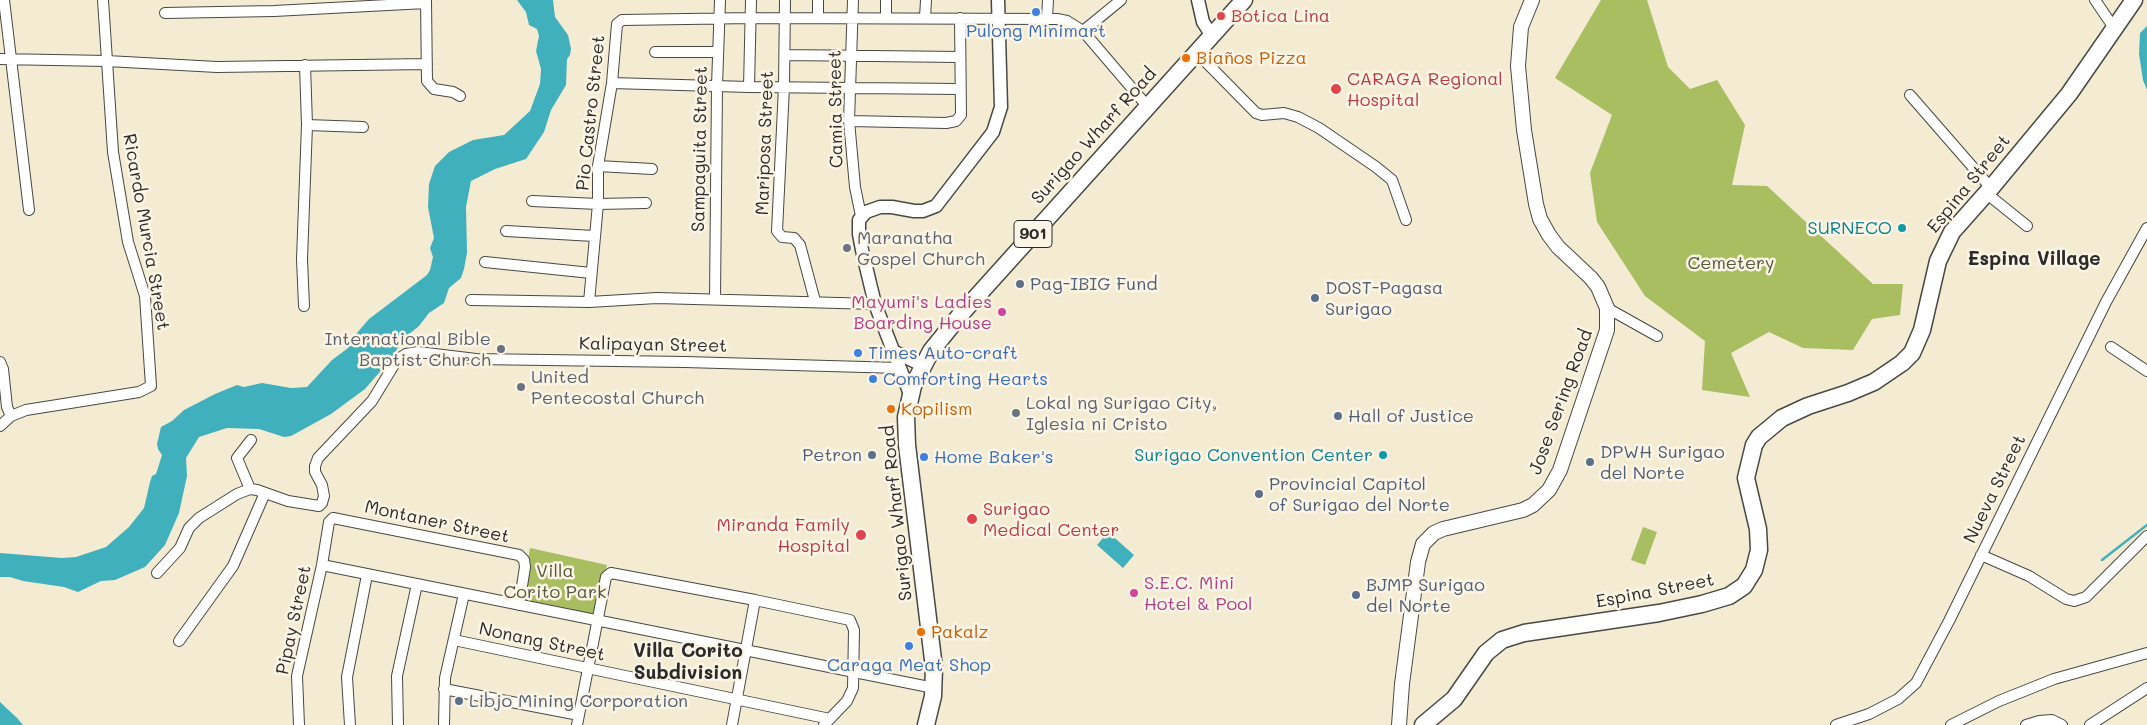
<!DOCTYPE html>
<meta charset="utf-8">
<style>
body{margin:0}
canvas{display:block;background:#f3ecd3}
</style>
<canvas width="2147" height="725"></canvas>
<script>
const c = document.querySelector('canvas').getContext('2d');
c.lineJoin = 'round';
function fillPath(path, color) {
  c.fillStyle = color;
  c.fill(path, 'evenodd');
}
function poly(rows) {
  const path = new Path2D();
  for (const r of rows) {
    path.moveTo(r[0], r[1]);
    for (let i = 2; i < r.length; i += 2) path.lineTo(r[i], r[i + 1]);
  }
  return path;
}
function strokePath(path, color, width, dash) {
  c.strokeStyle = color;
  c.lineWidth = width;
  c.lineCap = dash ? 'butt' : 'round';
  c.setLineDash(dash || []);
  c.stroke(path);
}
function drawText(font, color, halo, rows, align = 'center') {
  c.font = font + ' Mali,sans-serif';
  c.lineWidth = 5;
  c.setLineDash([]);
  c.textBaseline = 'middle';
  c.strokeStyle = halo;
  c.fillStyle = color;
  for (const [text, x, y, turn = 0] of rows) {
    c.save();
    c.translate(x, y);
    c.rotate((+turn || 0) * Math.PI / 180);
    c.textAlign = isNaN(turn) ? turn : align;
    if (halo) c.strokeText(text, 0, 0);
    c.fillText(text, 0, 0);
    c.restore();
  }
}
fillPath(poly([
 [1601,0,1647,0,1668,67,1690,89,1717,80,1745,125,1732,185,1767,186,1873,284,1903,284,1900,315,1872,319,1853,350,1803,348,1769,332,1731,353,1750,397,1702,390,1705,341,1645,296,1597,222,1590,173,1612,115,1555,78],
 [1643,527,1657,532,1645,565,1631,560],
 [530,548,607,565,596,617,521,602]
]), '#a9bd61');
fillPath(poly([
 [517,0,553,0,555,17,568,35,571,49,570,55,567,59,566,85,551,110,544,132,526,159,495,169,471,181,466,207,467,253,464,269,461,278,449,288,444,303,429,313,419,326,403,339,391,359,365,389,331,414,291,436,284,437,259,429,227,428,199,437,186,458,187,476,179,513,165,545,145,567,115,580,101,581,78,592,64,587,23,581,10,577,0,577,0,553,62,558,76,557,106,547,129,527,144,508,150,482,152,476,156,474,162,455,158,449,157,444,161,427,172,421,184,410,215,394,237,385,244,387,262,383,291,388,307,387,332,360,348,348,351,344,350,341,369,319,427,275,430,270,433,257,430,248,434,238,428,207,429,184,435,166,449,152,473,140,504,135,530,111,540,84,541,69,536,51,539,36,537,29,529,25,526,12],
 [2147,26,2147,90,2143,80,2139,54,2140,33],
 [1108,532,1134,555,1123,568,1097,545],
 [0,702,17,718,23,725,0,725]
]), '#41b0bd');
strokePath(poly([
 [2102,560,2147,525]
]), '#41b0bd', 2.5);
const minor = poly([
 [4,0,29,210],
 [426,0,427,81,434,89,453,92,460,96],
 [785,0,784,87,777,231,782,237,794,238,800,245,815,301],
 [818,0,818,18],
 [853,0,849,121,855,187,861,216],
 [886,0,886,18],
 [2095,0,2114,28],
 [165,13,274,11,426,3],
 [925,18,926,0],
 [1047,18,1048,0],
 [1083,31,1121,0],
 [655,52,718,52],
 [1197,53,1256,113,1262,115,1284,113,1298,117,1319,128,1376,167,1392,180,1406,220],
 [785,55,959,57],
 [0,59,107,61,217,67,427,64],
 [612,83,749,87,960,89],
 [749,87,751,0],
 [1910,95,1991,188],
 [849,121,946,123,956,121,961,115,960,18],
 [307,125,363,127],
 [598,166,652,169],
 [1986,193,2027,226],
 [532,201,598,204,646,203],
 [506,231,594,236],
 [485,262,591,273],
 [715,299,717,86,720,0],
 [471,300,589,302],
 [875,304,657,298,589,302,598,204,598,166,612,83,617,24,622,20,751,18,1057,19,1067,21,1083,31,1148,107],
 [304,306,302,259,307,125,305,65],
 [1607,308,1657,336],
 [2111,347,2147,371],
 [0,362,3,369,7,407,11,416],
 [0,426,11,416,26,410,139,392,151,386,145,296,128,242,113,152,103,0],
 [250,489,237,458,251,440],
 [1981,555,2029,576,2066,599,2074,601,2086,597,2147,536],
 [322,565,934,688],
 [157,573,180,548,189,528,199,518,237,494,250,489,257,490,288,501,319,506,322,503,324,496,322,485,315,472,315,466,318,458,372,401,397,360,406,354,418,352,476,359,685,362,900,368],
 [454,640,830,719],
 [179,641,233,566,265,493],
 [444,689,579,715],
 [299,725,297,676,322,565,329,522,333,518,519,555,524,560,525,567,519,605],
 [350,725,347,677,367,575],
 [398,725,397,676,417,584],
 [444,725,445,678,464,594],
 [577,725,606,577,611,573,755,600,850,620,854,630,853,688,847,701,824,725],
 [732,725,755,600],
 [1836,725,1869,714,1898,699,1916,683,1949,621,2106,302,2147,228],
 [1951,725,1999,701,2054,679,2147,653],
 [2026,725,2039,721,2052,720,2062,725],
 [2090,725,2147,688]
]);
const tertiary = poly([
 [1198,0,1203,22,1212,36],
 [893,351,922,365],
 [910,394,875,304,862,250,859,234,859,220,866,212,880,207,892,207,914,211,923,211,936,206,993,132,1001,107,998,0]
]);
const secondary = poly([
 [1399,725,1402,684,1418,562,1423,544,1434,533,1443,529,1523,510,1533,505,1549,490,1560,470,1607,330,1607,308,1598,287,1591,278,1558,247,1549,235,1540,219,1536,204,1524,130,1518,66,1521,27,1532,0]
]);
const primary = poly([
 [926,725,933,696,934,668,907,445,906,417,913,386,931,351,961,314,1244,0],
 [1423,725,1454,699,1486,653,1502,640,1524,633,1659,613,1702,604,1729,596,1744,586,1754,570,1759,550,1758,529,1746,478,1754,445,1759,437,1782,418,1808,406,1848,393,1874,382,1902,363,1912,353,1922,330,1938,261,1952,232,1991,188,2069,94,2134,0]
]);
strokePath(minor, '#494844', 12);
strokePath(tertiary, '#494844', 15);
strokePath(secondary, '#494844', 16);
strokePath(primary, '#494844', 19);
strokePath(minor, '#fff', 10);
strokePath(tertiary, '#fff', 12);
strokePath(secondary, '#fff', 14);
strokePath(primary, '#fff', 16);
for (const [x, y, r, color] of [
 [1036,12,5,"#3f7fe0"],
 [1221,16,5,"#e0444e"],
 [1186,58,5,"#e8710a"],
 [1336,89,6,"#e0444e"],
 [1902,228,5,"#0f9aa8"],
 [847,248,5,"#6b7280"],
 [1020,284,5,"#5c6f8a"],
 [1315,298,5,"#5c6f8a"],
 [1002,312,5,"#d1479c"],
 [501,349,5,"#6b7280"],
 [858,353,5,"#3f7fe0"],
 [873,379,5,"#3f7fe0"],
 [521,387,5,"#6b7280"],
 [891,409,5,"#e8710a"],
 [1016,413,5,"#6b7280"],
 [1338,416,5,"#5c6f8a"],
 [872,455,5,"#5c6f8a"],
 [1383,455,5,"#0f9aa8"],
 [924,457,5,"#3f7fe0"],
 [1590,462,5,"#5c6f8a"],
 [1259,494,5,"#5c6f8a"],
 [972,519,6,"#e0444e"],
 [861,535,6,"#e0444e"],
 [1134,593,5,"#d1479c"],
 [1356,595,5,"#5c6f8a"],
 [921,632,5,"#e8710a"],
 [909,646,5,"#3f7fe0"],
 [459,701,5,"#5c6f8a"]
]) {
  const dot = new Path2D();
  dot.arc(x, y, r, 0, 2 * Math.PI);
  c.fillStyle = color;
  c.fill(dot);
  strokePath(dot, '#fcf5e5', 2);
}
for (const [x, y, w] of [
 [1033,234,38]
]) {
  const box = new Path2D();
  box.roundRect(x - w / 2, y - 13.5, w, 27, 4);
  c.fillStyle = '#fcf5e5';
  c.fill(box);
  strokePath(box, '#2b2b2b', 1);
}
drawText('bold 16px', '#2b2b2b', null, [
 ["901",1033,234]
]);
drawText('18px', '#be3a42', '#fcf5e5', [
 ["Botica Lina",1231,16],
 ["CARAGA Regional",1347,79],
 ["Hospital",1347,100],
 ["Surigao",983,509],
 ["Medical Center",983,530],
 ["Miranda Family",850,525,"right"],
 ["Hospital",850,546,"right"]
], 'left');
drawText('18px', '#366cbe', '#fcf5e5', [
 ["Pulong Minimart",1036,31,"center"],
 ["Times Auto-craft",868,353],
 ["Comforting Hearts",883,379],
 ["Home Baker's",934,457],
 ["Caraga Meat Shop",909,665,"center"]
], 'left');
drawText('18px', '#c56008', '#fcf5e5', [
 ["Biaños Pizza",1196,58],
 ["Kopilism",901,409],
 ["Pakalz",931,632]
], 'left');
drawText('18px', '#2b2b2b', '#fcf5e5', [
 ["Camia Street",836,109,-91],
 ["Pio Castro Street",591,113,-84],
 ["Surigao Wharf Road",1094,136,-48],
 ["Mariposa Street",765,143,-88],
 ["Sampaguita Street",700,149,-89],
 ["Espina Street",1969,184,-51],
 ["Ricardo Murcia Street",146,232,80],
 ["Kalipayan Street",653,345,1],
 ["Jose Sering Road",1561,402,-70],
 ["Nueva Street",1995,489,-64],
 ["Surigao Wharf Road",897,513,-96],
 ["Montaner Street",437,522,12],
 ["Espina Street",1655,591,-11],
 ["Pipay Street",294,620,-78],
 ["Nonang Street",542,642,12]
]);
drawText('18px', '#0d838f', '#fcf5e5', [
 ["SURNECO",1892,228],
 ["Surigao Convention Center",1373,455]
], 'right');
drawText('18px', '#5b616d', '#fcf5e5', [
 ["Maranatha",857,238],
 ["Gospel Church",857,259],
 ["International Bible",491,339,"right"],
 ["Baptist Church",491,360,"right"],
 ["United",531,377],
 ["Pentecostal Church",531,398],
 ["Lokal ng Surigao City,",1026,403],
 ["Iglesia ni Cristo",1026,424]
], 'left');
drawText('18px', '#51573b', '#fcf5e5', [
 ["Cemetery",1731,263],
 ["Villa",555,571],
 ["Corito Park",555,592]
]);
drawText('18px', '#4e5e75', '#fcf5e5', [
 ["Pag-IBIG Fund",1030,284],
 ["DOST-Pagasa",1325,288],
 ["Surigao",1325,309],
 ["Hall of Justice",1348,416],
 ["DPWH Surigao",1600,452],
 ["del Norte",1600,473],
 ["Petron",862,455,"right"],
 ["Provincial Capitol",1269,484],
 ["of Surigao del Norte",1269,505],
 ["BJMP Surigao",1366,585],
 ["del Norte",1366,606],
 ["Libjo Mining Corporation",469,701]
], 'left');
drawText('18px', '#b23c85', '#fcf5e5', [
 ["Mayumi's Ladies",992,302],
 ["Boarding House",992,323],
 ["S.E.C. Mini",1144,583,"left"],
 ["Hotel & Pool",1144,604,"left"]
], 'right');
drawText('bold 19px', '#2b2b2b', '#fcf5e5', [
 ["Espina Village",2034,259],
 ["Villa Corito",688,651],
 ["Subdivision",688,673]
]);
</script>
